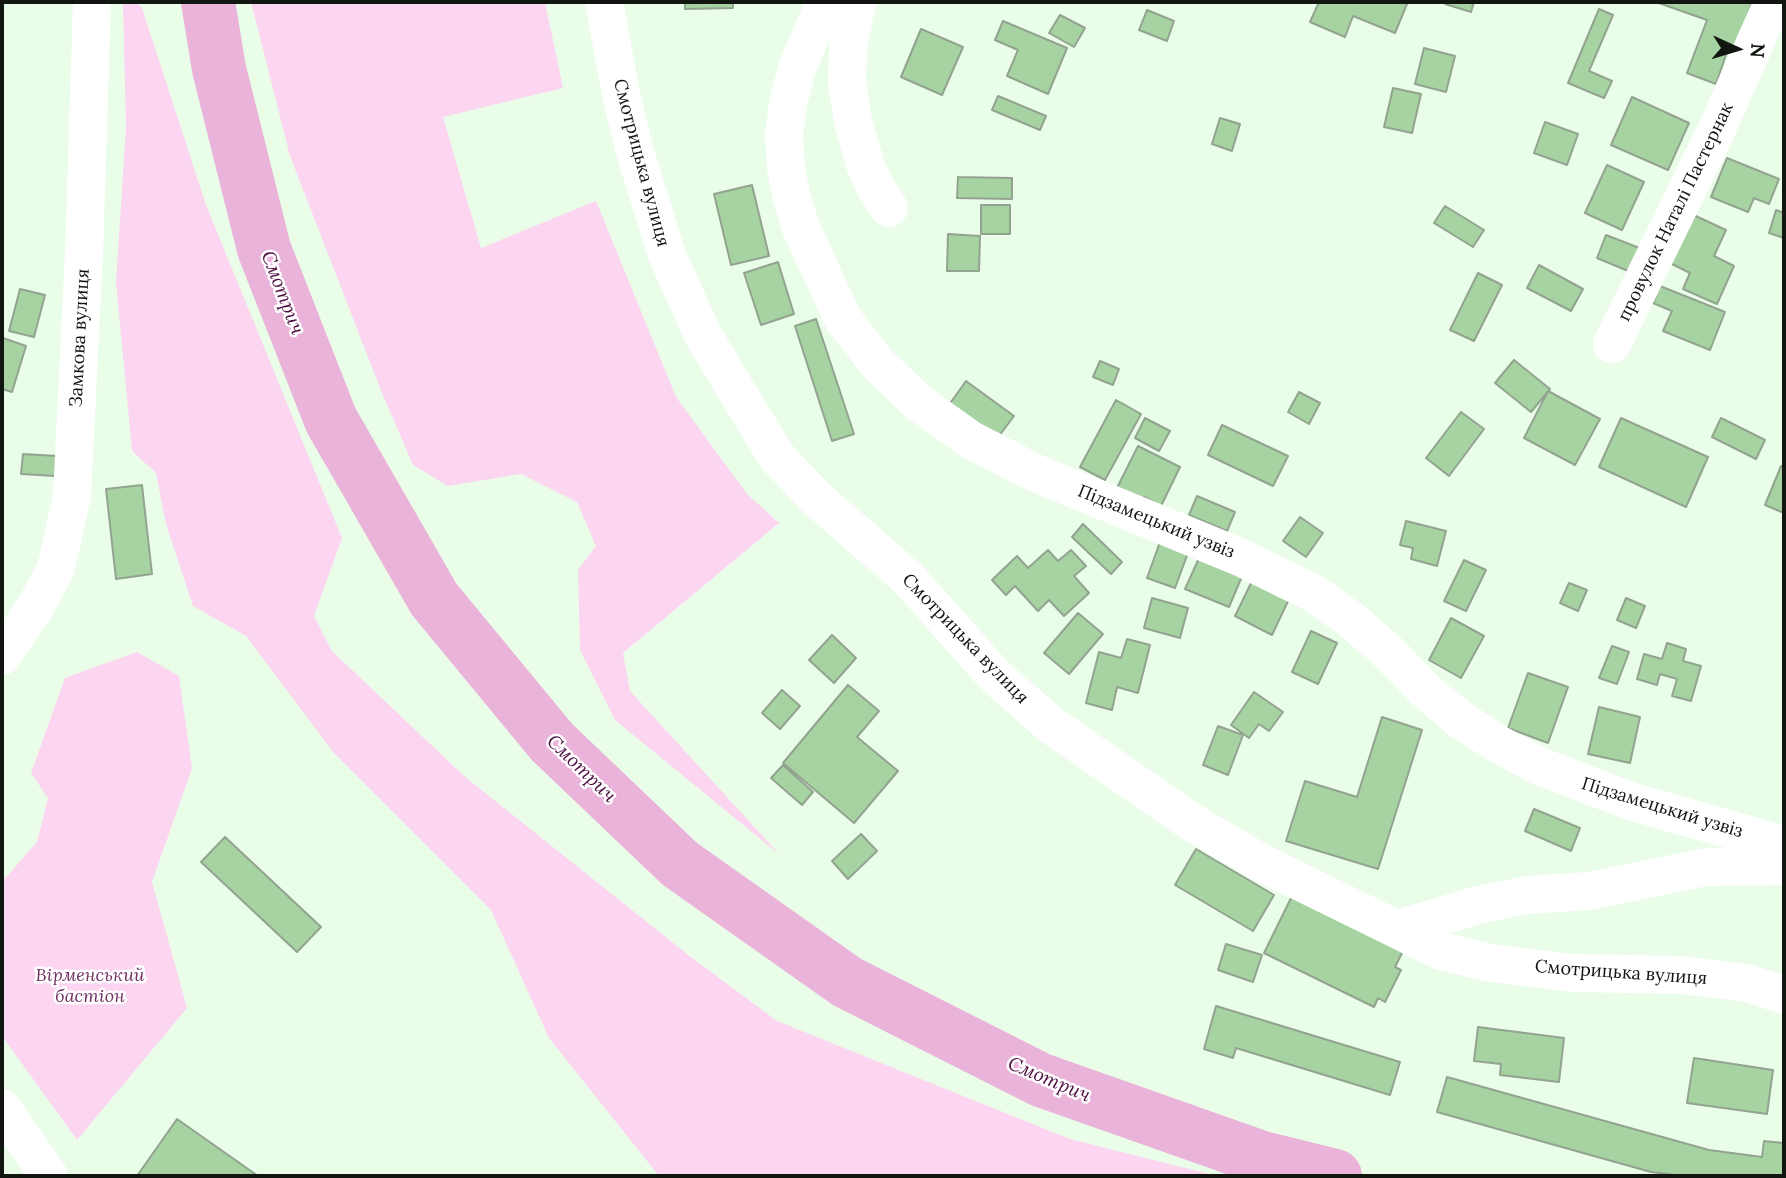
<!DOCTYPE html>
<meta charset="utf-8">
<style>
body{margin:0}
#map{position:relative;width:1786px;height:1178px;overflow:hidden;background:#eafde8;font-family:Lora,serif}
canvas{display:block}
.frame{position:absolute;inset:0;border:4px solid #111710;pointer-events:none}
.north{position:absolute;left:1702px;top:14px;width:70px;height:70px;-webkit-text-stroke:5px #fff;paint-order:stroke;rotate:94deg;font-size:19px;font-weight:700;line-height:28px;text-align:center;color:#111710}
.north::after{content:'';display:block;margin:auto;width:24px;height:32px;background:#111710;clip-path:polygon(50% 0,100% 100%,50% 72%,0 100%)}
</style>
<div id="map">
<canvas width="1786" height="1178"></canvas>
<div class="frame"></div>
<div class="north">N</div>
</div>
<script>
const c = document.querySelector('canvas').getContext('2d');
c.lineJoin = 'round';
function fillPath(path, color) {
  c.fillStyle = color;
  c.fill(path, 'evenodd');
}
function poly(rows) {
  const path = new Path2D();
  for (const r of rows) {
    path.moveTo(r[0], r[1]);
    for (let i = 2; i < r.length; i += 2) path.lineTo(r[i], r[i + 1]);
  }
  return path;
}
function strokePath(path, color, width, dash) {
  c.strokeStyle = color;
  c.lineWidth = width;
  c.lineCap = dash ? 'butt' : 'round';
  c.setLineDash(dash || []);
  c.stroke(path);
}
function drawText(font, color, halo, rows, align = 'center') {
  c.font = font + ' Lora,serif';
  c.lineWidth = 5;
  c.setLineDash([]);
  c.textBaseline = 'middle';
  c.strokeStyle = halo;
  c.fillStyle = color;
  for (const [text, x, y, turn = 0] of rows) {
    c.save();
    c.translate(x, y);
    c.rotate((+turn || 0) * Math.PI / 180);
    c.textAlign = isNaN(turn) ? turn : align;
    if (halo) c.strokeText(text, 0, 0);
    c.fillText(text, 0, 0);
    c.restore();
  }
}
fillPath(poly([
 [123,2,136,2,142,8,206,205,342,538,314,616,332,651,464,776,687,954,777,1021,1070,1139,1217,1176,659,1176,549,1038,491,910,334,753,246,636,193,606,166,524,156,473,132,451,116,282,126,128],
 [251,2,545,2,563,88,443,117,481,248,596,201,676,397,747,494,779,523,623,653,630,691,780,855,615,720,580,650,578,570,596,546,577,502,521,474,448,486,413,465,382,393,290,156],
 [137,652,179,676,192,768,152,882,187,1008,77,1140,2,1036,2,882,37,842,48,798,31,773,65,678]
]), '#fcd5f1');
strokePath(poly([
 [208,2,219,69,264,249,331,420,434,599,552,742,680,864,847,982,1041,1080,1262,1158,1335,1176]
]), '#eab3da', 54);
const building = poly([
 [685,2,733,2,733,8,685,9,685,2],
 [1319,2,1401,2,1407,4,1395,33,1353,16,1345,37,1310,22,1319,2],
 [1446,2,1474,2,1471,12,1445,4,1446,2],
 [1656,2,1752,2,1734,52,1728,49,1716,84,1687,73,1707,20,1656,2],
 [1599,9,1613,15,1589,71,1612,81,1604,98,1568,83,1599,9],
 [1147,10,1174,21,1167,41,1139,30,1147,10],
 [1060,15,1085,28,1074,47,1049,33,1060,15],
 [1003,21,1067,48,1048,94,1007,76,1018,50,995,40,1003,21],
 [921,29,963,47,942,95,901,77,921,29],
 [1424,48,1455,56,1446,92,1415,84,1424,48],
 [1393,88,1421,94,1412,133,1384,127,1393,88],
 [998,96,1046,116,1040,130,992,110,998,96],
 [1632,97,1689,123,1668,170,1611,145,1632,97],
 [1220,118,1240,124,1232,151,1212,144,1220,118],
 [1545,122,1578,134,1567,165,1534,153,1545,122],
 [1727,158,1779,179,1769,204,1754,198,1748,212,1711,197,1727,158],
 [1607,165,1644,182,1622,230,1585,213,1607,165],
 [958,177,1012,178,1012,199,957,198,958,177],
 [752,185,769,256,731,265,714,194,752,185],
 [981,205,1010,205,1010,234,981,234,981,205],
 [1445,206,1484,230,1473,247,1434,223,1445,206],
 [1776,210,1784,213,1784,238,1769,233,1776,210],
 [1687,212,1726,230,1714,256,1734,266,1717,304,1683,289,1690,273,1664,260,1687,212],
 [948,234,980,236,979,271,947,271,948,234],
 [1606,235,1642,249,1633,273,1597,258,1606,235],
 [778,262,794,314,761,325,744,273,778,262],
 [1539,265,1583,289,1571,311,1527,288,1539,265],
 [1478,273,1502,285,1474,341,1450,330,1478,273],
 [1660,286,1725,312,1710,350,1663,331,1672,311,1653,303,1660,286],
 [20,289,45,295,34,337,9,331,20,289],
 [816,319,854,434,832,441,795,326,816,319],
 [3,338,26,346,12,392,2,389,3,338],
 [1514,360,1550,389,1531,412,1495,383,1514,360],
 [1100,361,1119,369,1113,385,1093,377,1100,361],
 [966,381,1014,416,993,444,946,409,966,381],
 [1548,391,1600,419,1575,465,1524,438,1548,391],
 [1299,392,1320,403,1309,424,1288,412,1299,392],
 [1116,400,1141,414,1105,480,1080,467,1116,400],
 [1461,412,1484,429,1449,476,1426,458,1461,412],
 [1145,418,1170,431,1159,451,1135,438,1145,418],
 [1621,418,1708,457,1686,507,1599,467,1621,418],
 [1721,418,1765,440,1756,459,1712,437,1721,418],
 [1222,425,1288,456,1273,486,1208,455,1222,425],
 [1138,446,1180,467,1161,506,1144,497,1138,509,1113,496,1138,446],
 [23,454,57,456,56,476,21,474,23,454],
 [1781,466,1784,468,1784,513,1765,505,1781,466],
 [142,485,152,574,116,579,106,489,142,485],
 [1197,496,1235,512,1227,531,1189,515,1197,496],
 [1300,517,1323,533,1306,557,1283,541,1300,517],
 [1406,521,1446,531,1437,566,1411,559,1413,548,1400,545,1406,521],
 [1083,524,1122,562,1111,574,1072,537,1083,524],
 [1160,542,1188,553,1175,588,1147,578,1160,542],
 [1048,550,1058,561,1071,550,1086,566,1074,576,1089,593,1064,616,1049,600,1038,611,1015,586,1006,595,992,580,1017,556,1028,568,1048,550],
 [1200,556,1243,574,1229,607,1185,589,1200,556],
 [1464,560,1486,570,1466,611,1444,601,1464,560],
 [1253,579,1290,597,1272,635,1235,616,1253,579],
 [1569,583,1587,590,1578,611,1560,603,1569,583],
 [1152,598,1188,608,1180,638,1144,628,1152,598],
 [1626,598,1645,606,1636,628,1617,620,1626,598],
 [1078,613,1103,634,1069,674,1044,653,1078,613],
 [1451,618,1484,636,1461,678,1429,660,1451,618],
 [1311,631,1337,643,1318,684,1292,672,1311,631],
 [832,635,856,658,834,683,809,660,832,635],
 [1127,639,1150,645,1138,693,1117,687,1112,710,1086,703,1099,652,1121,658,1127,639],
 [1667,643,1686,649,1683,661,1701,666,1691,701,1672,696,1677,679,1660,674,1657,685,1637,679,1644,654,1662,659,1667,643],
 [1612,646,1629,652,1617,684,1599,678,1612,646],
 [1528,673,1568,687,1548,743,1508,728,1528,673],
 [848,685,879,711,857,737,898,771,854,823,783,763,848,685],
 [782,690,800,706,780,729,762,713,782,690],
 [1254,692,1283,712,1269,731,1259,724,1249,738,1231,725,1254,692],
 [1599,707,1640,717,1630,763,1588,754,1599,707],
 [1382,717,1422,730,1378,869,1286,841,1305,781,1357,797,1382,717],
 [1218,726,1243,735,1228,775,1203,765,1218,726],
 [783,765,813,792,802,805,771,778,783,765],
 [1534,809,1580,828,1571,851,1525,831,1534,809],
 [861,834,877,851,848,879,832,861,861,834],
 [225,837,321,927,297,952,201,862,225,837],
 [1196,849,1274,895,1253,931,1175,885,1196,849],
 [1292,896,1403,951,1395,967,1401,970,1385,1002,1378,998,1374,1007,1264,953,1292,896],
 [1226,944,1262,955,1253,982,1218,970,1226,944],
 [1216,1006,1400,1062,1390,1095,1236,1048,1233,1058,1204,1049,1216,1006],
 [1478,1027,1564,1038,1559,1082,1500,1075,1501,1064,1474,1061,1478,1027],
 [1694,1058,1773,1070,1767,1114,1687,1103,1694,1058],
 [1447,1077,1709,1150,1762,1157,1764,1141,1784,1143,1784,1176,1684,1176,1651,1172,1437,1112,1447,1077],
 [177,1119,258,1176,137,1176,177,1119]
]);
fillPath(building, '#a7d3a2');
strokePath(building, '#92a390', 2);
strokePath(poly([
 [604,2,622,99,635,152,667,255,703,335,742,400,777,457,816,498,908,578,995,676,1051,725,1193,823,1258,861,1441,951,1491,963,1572,973,1681,975,1747,983,1784,995],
 [825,2,797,68,788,104,784,135,786,168,791,195,801,228,843,319,877,363,919,403,971,440,1033,472,1242,558,1313,593,1349,618,1386,650,1427,692,1461,720,1498,744,1539,766,1633,802,1784,845],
 [857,2,848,48,847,82,853,121,866,167,877,190,889,208],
 [1612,344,1717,129,1773,2],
 [1398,929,1478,905,1527,895,1589,891,1706,867,1784,866]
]), '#fff', 38);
strokePath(poly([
 [2,656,36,606,56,568,72,496,84,254,92,2],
 [2,1108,49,1176]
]), '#fff', 38);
drawText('18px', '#111710', '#fff', [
 ["Смотрицька вулиця",641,163,75],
 ["провулок Наталі Пастернак",1676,212,-64],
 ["Замкова вулиця",80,338,-87],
 ["Підзамецький узвіз",1156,522,22],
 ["Смотрицька вулиця",965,639,46],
 ["Підзамецький узвіз",1662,808,17],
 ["Смотрицька вулиця",1621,973,4]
]);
drawText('italic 18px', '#713062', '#fff', [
 ["Вірменський",90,976],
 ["бастіон",90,997]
]);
drawText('italic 19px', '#4e0f42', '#fff', [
 ["Смотрич",282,293,69],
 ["Смотрич",581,769,44],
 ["Смотрич",1049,1080,23]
]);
</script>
